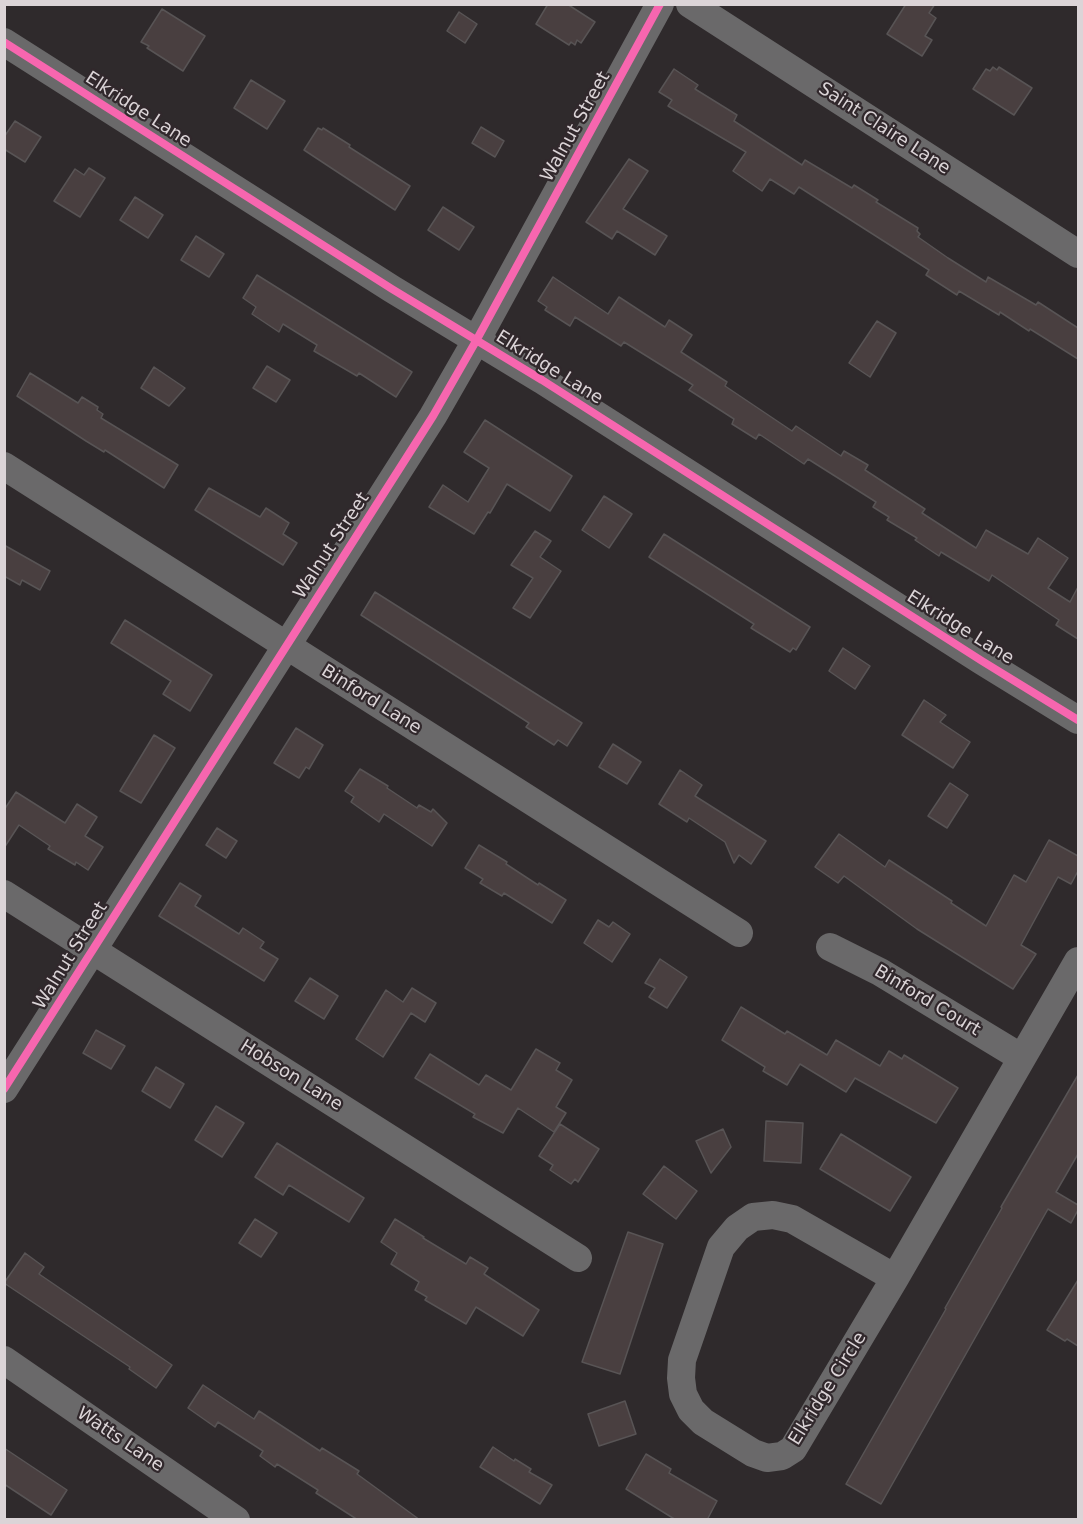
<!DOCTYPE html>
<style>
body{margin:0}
#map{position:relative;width:1083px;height:1524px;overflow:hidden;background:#2f2a2c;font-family:"DejaVu Sans",sans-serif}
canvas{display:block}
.frame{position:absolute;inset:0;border:6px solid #dbd4d7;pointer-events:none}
</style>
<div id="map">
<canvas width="1083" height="1524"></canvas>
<div class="frame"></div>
</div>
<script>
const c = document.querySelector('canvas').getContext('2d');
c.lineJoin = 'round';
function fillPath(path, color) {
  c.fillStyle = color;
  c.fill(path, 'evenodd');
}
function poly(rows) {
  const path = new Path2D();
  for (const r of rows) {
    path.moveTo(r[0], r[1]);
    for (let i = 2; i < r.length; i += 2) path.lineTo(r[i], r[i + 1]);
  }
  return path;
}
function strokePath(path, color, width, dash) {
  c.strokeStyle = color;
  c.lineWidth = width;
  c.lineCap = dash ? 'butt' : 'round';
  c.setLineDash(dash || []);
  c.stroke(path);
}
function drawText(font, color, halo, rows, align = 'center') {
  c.font = font + ' "DejaVu Sans",sans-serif';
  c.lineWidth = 4.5;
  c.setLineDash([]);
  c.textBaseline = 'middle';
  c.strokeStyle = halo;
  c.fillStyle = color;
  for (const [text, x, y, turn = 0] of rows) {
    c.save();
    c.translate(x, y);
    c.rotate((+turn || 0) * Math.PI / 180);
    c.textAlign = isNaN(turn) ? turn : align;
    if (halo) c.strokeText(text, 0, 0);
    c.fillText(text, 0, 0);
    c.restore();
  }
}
const building = poly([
 [548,4,567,4,595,22,581,43,577,40,575,45,571,42,569,45,536,24,548,4],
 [906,4,935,4,929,13,936,18,925,36,932,40,922,56,887,34,906,4],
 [162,9,205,36,183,71,147,48,149,46,141,42,162,9],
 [459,12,477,24,465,43,447,31,459,12],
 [993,67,997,70,999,67,1032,88,1014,115,973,89,986,69,990,71,993,67],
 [674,69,698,85,695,89,737,115,734,121,802,165,805,160,852,188,854,185,878,200,876,202,918,228,917,231,920,234,918,237,948,258,986,282,988,277,1036,305,1038,302,1078,328,1078,359,1030,329,1029,331,1000,312,999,315,959,291,957,295,926,275,929,270,799,187,794,194,770,179,762,191,733,171,746,152,668,106,672,100,659,92,674,69],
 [251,80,285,101,267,129,234,108,251,80],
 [15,121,41,137,25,162,4,149,4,137,15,121],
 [481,127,504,141,495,157,472,143,481,127],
 [318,128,322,130,323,128,350,145,349,147,410,186,395,210,304,150,318,128],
 [629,159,648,171,623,209,667,236,655,255,617,231,612,239,586,222,629,159],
 [89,168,105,178,80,217,54,201,75,169,84,175,89,168],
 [135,197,163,215,148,238,120,220,135,197],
 [443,207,474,227,459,250,428,230,443,207],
 [196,236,224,254,209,277,181,260,196,236],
 [257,275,412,372,396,397,359,373,357,376,314,351,317,345,283,324,279,332,252,314,256,307,243,298,257,275],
 [553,277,608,314,619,297,665,327,669,320,692,335,681,352,727,382,725,386,792,431,796,426,841,456,844,451,868,465,865,470,925,509,922,513,976,548,986,530,1028,554,1038,538,1068,558,1048,588,1070,602,1078,587,1078,639,1056,625,1059,620,992,575,989,581,941,552,939,556,915,540,917,538,887,520,889,517,873,507,876,502,808,459,804,464,759,434,756,439,732,424,734,419,689,390,693,385,661,365,624,342,621,346,575,317,570,326,545,310,547,307,538,301,553,277],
 [877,321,896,333,870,377,849,363,877,321],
 [267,366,290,380,276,402,253,388,267,366],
 [154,367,185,388,169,406,141,388,154,367],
 [30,373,78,403,82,397,98,407,97,410,103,414,101,418,178,465,164,488,105,450,104,452,86,441,17,396,30,373],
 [485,420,572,476,550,511,507,484,490,513,488,512,474,534,429,507,443,485,468,502,489,468,464,452,485,420],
 [209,488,260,517,266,508,289,523,283,534,297,543,283,565,195,510,209,488],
 [604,496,632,514,609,548,582,530,604,496],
 [535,531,551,541,540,557,561,571,530,618,513,608,533,578,511,565,535,531],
 [664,534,810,627,796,650,793,648,790,652,751,628,754,624,649,557,664,534],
 [4,545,50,571,40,590,22,580,20,585,4,576,4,545],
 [375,592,582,723,567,746,558,740,554,745,526,727,529,723,495,701,361,615,375,592],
 [125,620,212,675,190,711,163,694,171,681,111,643,125,620],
 [843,648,870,666,855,689,829,671,843,648],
 [924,700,946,715,940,722,970,742,953,768,902,735,924,700],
 [296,728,323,745,309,769,306,767,299,778,274,763,296,728],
 [154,735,175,748,141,803,120,791,154,735],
 [613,744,641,762,627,784,599,767,613,744],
 [360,769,388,786,387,788,417,808,419,805,431,812,433,809,447,823,432,846,384,814,379,822,351,802,354,797,345,791,360,769],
 [680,770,702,785,695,796,766,841,751,864,739,855,734,863,725,842,689,818,687,822,659,804,680,770],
 [950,783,968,795,947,828,928,816,950,783],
 [16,792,65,823,77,804,97,817,85,836,103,847,88,870,76,862,75,865,48,849,50,846,19,825,4,848,4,810,16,792],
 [217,828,237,841,226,858,206,845,217,828],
 [839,834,885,867,889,860,952,901,951,903,986,926,1014,875,1026,882,1049,840,1078,856,1078,871,1071,884,1058,877,1021,945,1036,954,1013,989,917,929,844,876,838,883,815,867,839,834],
 [479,845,507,862,506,864,538,885,539,883,566,900,552,923,504,893,502,896,480,883,483,879,465,868,479,845],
 [180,883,201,896,195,906,239,934,243,928,264,942,260,948,278,959,264,981,159,916,180,883],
 [598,920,609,927,613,922,630,934,612,962,584,943,598,920],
 [660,959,687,977,667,1008,649,997,655,988,645,983,660,959],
 [310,978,338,996,324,1019,295,1001,310,978],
 [412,988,436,1003,425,1022,411,1013,383,1057,356,1039,386,990,403,1002,412,988],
 [741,1007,785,1034,787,1031,827,1055,836,1040,880,1066,889,1051,902,1059,904,1055,958,1088,936,1123,855,1078,846,1092,800,1064,787,1085,763,1071,765,1067,722,1040,741,1007],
 [96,1030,125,1046,111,1069,83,1053,96,1030],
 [536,1049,560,1063,556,1070,572,1080,556,1107,566,1113,554,1132,518,1108,503,1133,473,1117,475,1114,415,1078,430,1054,479,1085,486,1075,511,1090,536,1049],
 [156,1067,184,1084,170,1108,142,1091,156,1067],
 [1078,1075,1078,1154,1056,1192,1078,1205,1078,1210,1071,1223,1048,1209,881,1504,846,1484,946,1309,945,1308,1002,1208,1001,1207,1078,1075],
 [216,1106,244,1123,222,1157,195,1140,216,1106],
 [766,1121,803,1123,801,1163,764,1161,766,1121],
 [560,1124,599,1149,578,1182,575,1179,571,1184,550,1170,553,1165,539,1156,560,1124],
 [723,1129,731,1147,711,1173,696,1141,723,1129],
 [841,1134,911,1177,890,1211,820,1169,841,1134],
 [277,1143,364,1198,349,1222,289,1185,283,1195,255,1177,277,1143],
 [664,1166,697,1191,676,1219,643,1194,664,1166],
 [255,1219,277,1233,261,1257,239,1243,255,1219],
 [395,1219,424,1237,423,1238,466,1264,470,1257,488,1268,484,1274,539,1310,523,1336,476,1307,466,1324,425,1300,427,1297,415,1290,419,1282,391,1264,397,1253,381,1242,395,1219],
 [628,1232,663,1244,620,1374,582,1362,628,1232],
 [25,1253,44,1267,39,1274,172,1365,156,1388,129,1369,130,1367,4,1283,25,1253],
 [1078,1280,1078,1346,1067,1339,1065,1341,1047,1330,1078,1280],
 [203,1385,254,1419,259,1411,320,1451,322,1448,359,1471,357,1474,420,1520,358,1520,316,1493,318,1490,277,1464,275,1467,260,1456,263,1451,218,1422,215,1427,188,1408,203,1385],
 [625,1401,636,1434,599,1446,588,1414,625,1401],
 [493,1447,514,1461,515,1459,531,1469,529,1472,552,1485,540,1504,480,1467,493,1447],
 [4,1448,67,1490,51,1515,4,1484,4,1448],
 [646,1454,671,1469,669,1473,717,1501,707,1520,676,1520,626,1489,646,1454]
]);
fillPath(building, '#493f40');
strokePath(building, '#585455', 1.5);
strokePath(poly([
 [690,4,1078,254],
 [4,42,392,289,542,380,982,661,1078,720],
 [4,466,739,933],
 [4,894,578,1258],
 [830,947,880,972,1022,1058],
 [4,1089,433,416,476,341,660,4],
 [895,1278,792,1219,773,1215,753,1217,737,1228,721,1247,682,1360,681,1378,683,1394,691,1410,703,1422,753,1453,767,1458,782,1456,793,1449,895,1278,1078,961],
 [4,1360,236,1520]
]), '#6a696a', 28);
strokePath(poly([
 [4,42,392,289,542,380,982,661,1078,720],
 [4,1089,433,416,476,341,660,4]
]), '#f766af', 8);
drawText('18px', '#dbd4d7', '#31282c', [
 ["Elkridge Lane",138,110,33],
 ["Walnut Street",576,127,-61],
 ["Saint Claire Lane",884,129,33],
 ["Elkridge Lane",549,368,32],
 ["Walnut Street",332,546,-57],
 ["Elkridge Lane",960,628,32],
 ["Binford Lane",371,700,32],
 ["Walnut Street",71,956,-58],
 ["Binford Court",927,1001,31],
 ["Hobson Lane",291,1076,32],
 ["Elkridge Circle",828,1389,-58],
 ["Watts Lane",120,1440,34]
]);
</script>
